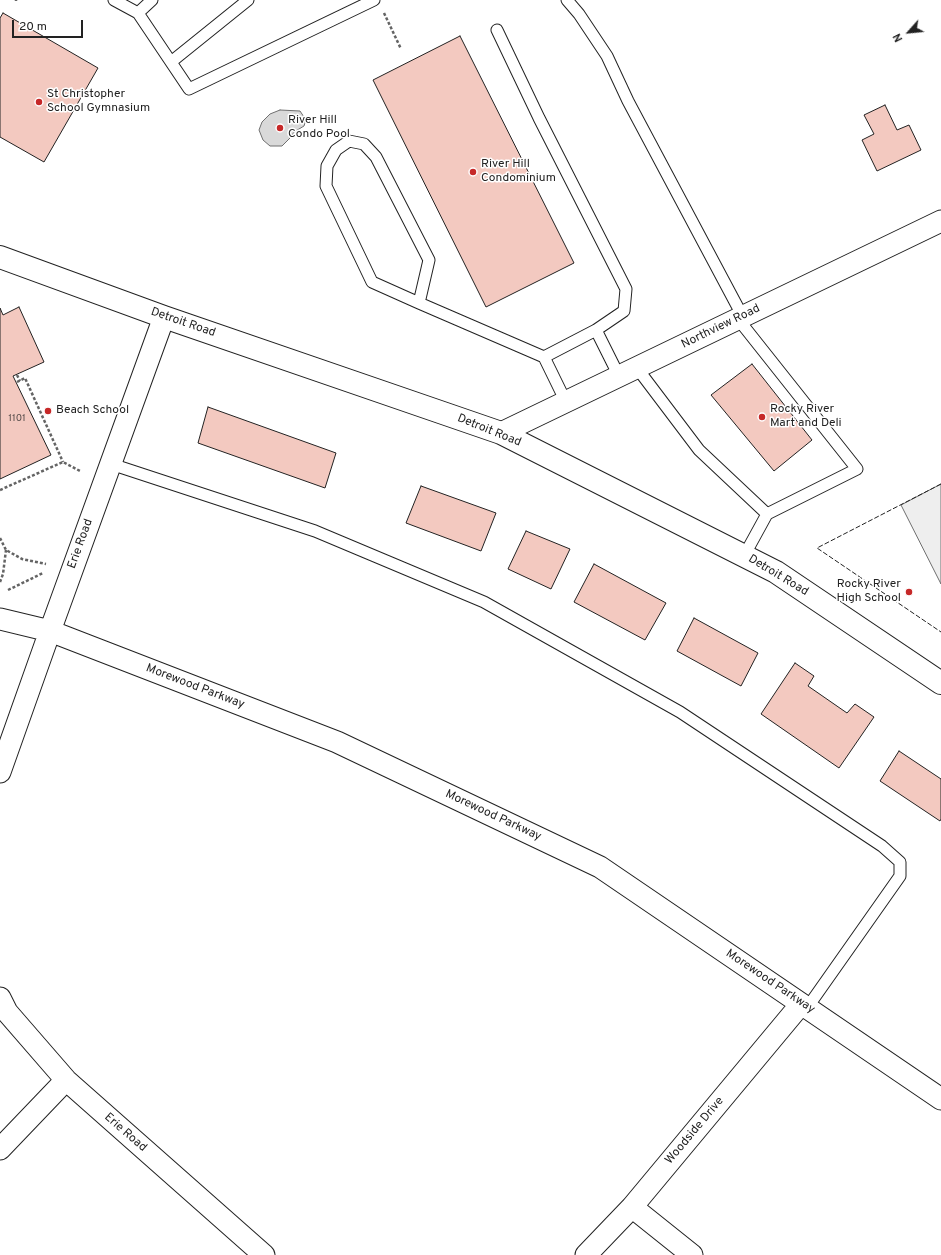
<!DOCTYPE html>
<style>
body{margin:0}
#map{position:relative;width:941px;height:1255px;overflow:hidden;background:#fff;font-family:Overpass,sans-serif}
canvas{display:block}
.north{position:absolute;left:889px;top:12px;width:40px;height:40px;-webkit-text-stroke:3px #fff;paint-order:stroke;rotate:243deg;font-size:11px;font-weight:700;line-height:16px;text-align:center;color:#222}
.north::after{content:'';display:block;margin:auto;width:14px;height:18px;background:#222;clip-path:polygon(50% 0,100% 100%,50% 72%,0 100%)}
.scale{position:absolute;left:12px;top:20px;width:71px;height:18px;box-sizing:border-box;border:2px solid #222;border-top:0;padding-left:5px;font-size:12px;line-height:14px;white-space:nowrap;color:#222;-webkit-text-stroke:3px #fff;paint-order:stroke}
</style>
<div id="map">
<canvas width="941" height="1255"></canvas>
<div class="north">N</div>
<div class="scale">20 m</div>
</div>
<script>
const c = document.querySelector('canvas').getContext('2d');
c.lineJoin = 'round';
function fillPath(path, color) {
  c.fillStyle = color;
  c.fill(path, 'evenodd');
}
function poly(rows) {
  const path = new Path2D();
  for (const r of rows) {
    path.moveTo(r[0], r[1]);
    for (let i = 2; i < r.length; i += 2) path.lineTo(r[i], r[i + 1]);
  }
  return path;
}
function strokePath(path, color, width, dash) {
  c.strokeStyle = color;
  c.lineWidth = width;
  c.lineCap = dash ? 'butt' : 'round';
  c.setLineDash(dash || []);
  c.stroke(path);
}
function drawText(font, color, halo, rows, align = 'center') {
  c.font = font + ' Overpass,sans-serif';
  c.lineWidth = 3;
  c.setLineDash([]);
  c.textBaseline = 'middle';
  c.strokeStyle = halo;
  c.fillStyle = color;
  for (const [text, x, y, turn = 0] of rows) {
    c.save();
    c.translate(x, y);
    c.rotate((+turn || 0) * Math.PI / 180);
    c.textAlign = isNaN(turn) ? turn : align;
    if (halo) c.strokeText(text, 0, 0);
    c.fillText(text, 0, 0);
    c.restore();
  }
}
const green = poly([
 [941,484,941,584,901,505,941,484]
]);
fillPath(green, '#eee');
strokePath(green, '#6f6f6f', 1);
const water = poly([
 [280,110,300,111,304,117,305,123,304,126,294,132,291,137,282,146,270,146,263,140,259,130,262,122,270,114,280,110]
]);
fillPath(water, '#d9d9d9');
strokePath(water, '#6f6f6f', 1);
const building = poly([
 [3,13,98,68,44,162,0,137,0,18,3,13],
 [460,36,574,263,486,307,373,80,460,36],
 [885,105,897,130,909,125,921,150,877,171,862,140,874,134,864,115,885,105],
 [19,307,44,362,13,376,51,455,0,479,0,308,3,315,19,307],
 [752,364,812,440,774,471,711,395,752,364],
 [208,407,336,453,325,488,198,443,208,407],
 [421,486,496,513,481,551,406,523,421,486],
 [526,531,570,549,551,589,508,569,526,531],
 [594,564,666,603,645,640,574,602,594,564],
 [694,618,758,653,741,686,677,651,694,618],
 [795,663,814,676,808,686,847,713,855,704,874,717,839,768,761,714,795,663],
 [899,751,941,779,941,819,940,821,880,781,899,751]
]);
fillPath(building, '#f3c9c0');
strokePath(building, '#222', 1);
const service = poly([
 [114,0,138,13,189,89,374,0],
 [567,0,579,14,607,56,628,101,743,317],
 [138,13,152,0],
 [497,30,539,118,626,289,624,311,596,330],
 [171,62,248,0],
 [419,303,429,260,376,157,364,144,349,141,336,150,327,166,326,186,372,282,419,303,544,357,566,402],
 [738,319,857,469,767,514],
 [544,357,596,330,619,376],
 [637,368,699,450,767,514,744,556],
 [111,464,315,531,484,602,680,712,882,846,900,862,900,876,807,1008]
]);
const minor = poly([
 [501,433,941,221],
 [0,619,50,631,337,742,600,867,941,1099],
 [0,772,50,631,164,317],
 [0,998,7,1012,66,1080,264,1255],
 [0,1149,66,1080],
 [632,1207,692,1255],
 [586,1255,632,1207,801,1004]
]);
const primary = poly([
 [0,257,164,317,501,433,776,572,941,683]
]);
strokePath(service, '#222', 13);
strokePath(minor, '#222', 23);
strokePath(primary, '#222', 24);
strokePath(poly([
 [16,1,16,0],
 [384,13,401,49],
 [17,375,20,381],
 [17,382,25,378,63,462],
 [0,490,63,462,80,471],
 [0,538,6,550,22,559,46,564],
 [0,582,3,574,6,550],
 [8,590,43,573]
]), '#646464', 2.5, [3, 2]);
strokePath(service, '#fff', 11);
strokePath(minor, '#fff', 21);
strokePath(primary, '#fff', 22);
strokePath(poly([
 [941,484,817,548,941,632]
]), '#222', 1, [5, 2]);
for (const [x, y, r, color] of [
 [39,102,4,"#c62828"],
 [280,128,4,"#c62828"],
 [473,172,4,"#c62828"],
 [48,411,4,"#c62828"],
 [762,417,4,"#c62828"],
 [909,592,4,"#c62828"]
]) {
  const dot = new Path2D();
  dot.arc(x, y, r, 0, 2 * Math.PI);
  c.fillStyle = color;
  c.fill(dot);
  strokePath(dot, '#fff', 1.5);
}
drawText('10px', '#564c4a', null, [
 ["1101",17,419]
]);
drawText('12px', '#222', '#fff', [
 ["St Christopher",47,95],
 ["School Gymnasium",47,109],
 ["River Hill",288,121],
 ["Condo Pool",288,135],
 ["River Hill",481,165],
 ["Condominium",481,179],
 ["Rocky River",770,410],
 ["Mart and Deli",770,424],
 ["Beach School",56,411],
 ["Rocky River",901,585,"right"],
 ["High School",901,599,"right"]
], 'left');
drawText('12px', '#222', '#fff', [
 ["Detroit Road",183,323,19],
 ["Northview Road",721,327,-26],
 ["Detroit Road",489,431,22],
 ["Erie Road",81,544,-70],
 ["Detroit Road",778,576,31],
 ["Morewood Parkway",195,687,21],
 ["Morewood Parkway",493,816,25],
 ["Morewood Parkway",770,982,34],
 ["Woodside Drive",695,1131,-50],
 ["Erie Road",125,1133,41]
]);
</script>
